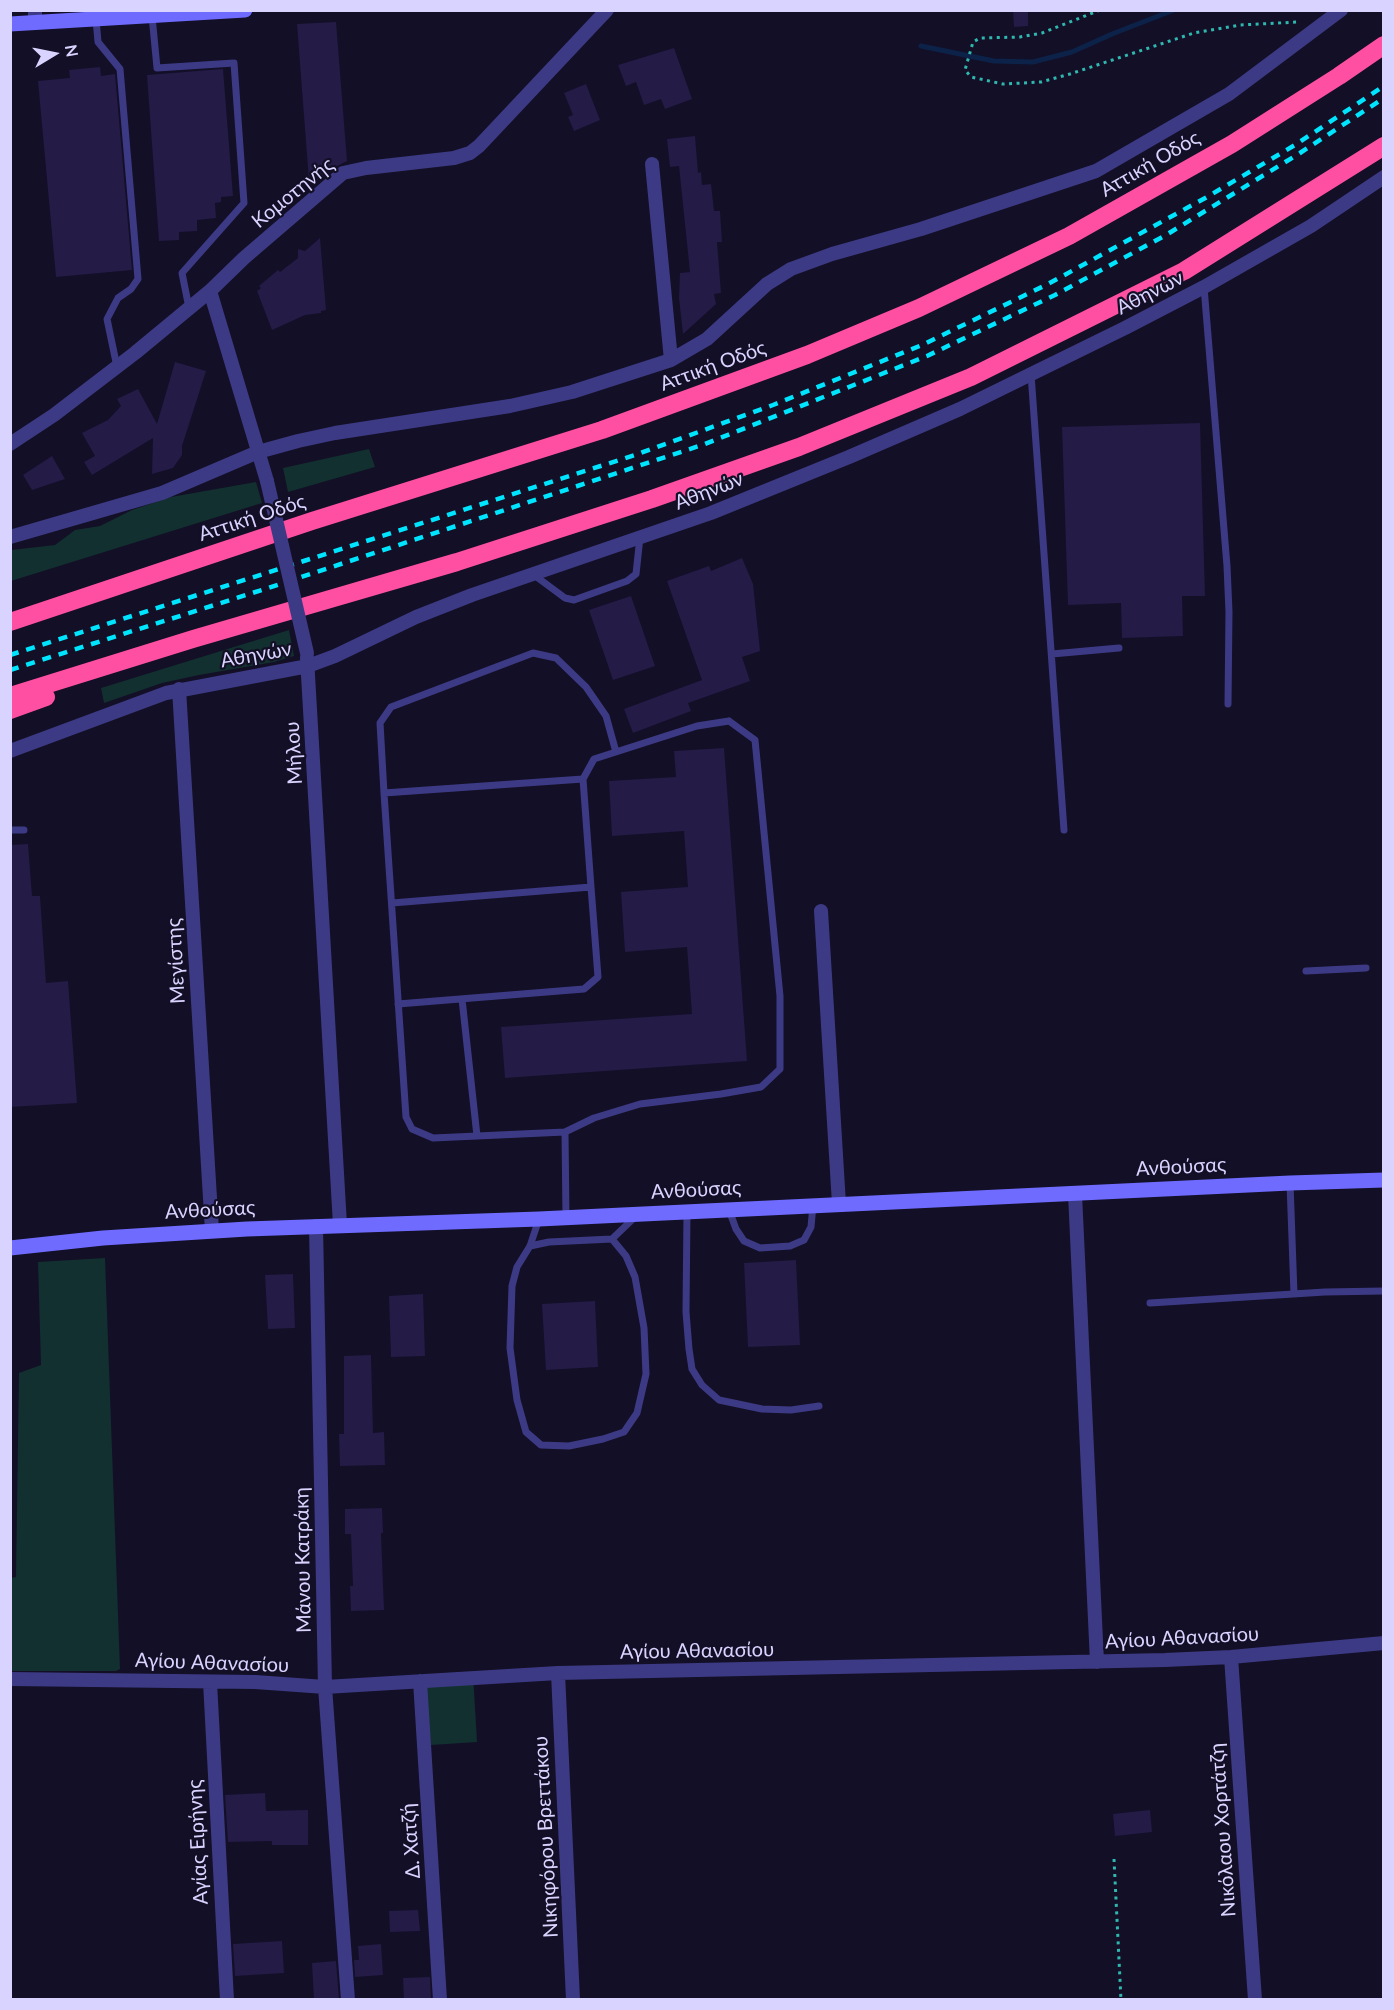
<!DOCTYPE html>
<meta charset="utf-8">
<style>
body{margin:0}
#map{position:relative;width:1394px;height:2010px;overflow:hidden;background:#130f26;font-family:Lato,sans-serif}
canvas{display:block}
.frame{position:absolute;inset:0;border:12px solid #d9d4ff;pointer-events:none}
.north{position:absolute;left:24px;top:24px;width:60px;height:60px;-webkit-text-stroke:4px #130f26;paint-order:stroke;rotate:80deg;font-size:16px;font-weight:700;line-height:24px;text-align:center;color:#d9d4ff}
.north::after{content:'';display:block;margin:auto;width:21px;height:27px;background:#d9d4ff;clip-path:polygon(50% 0,100% 100%,50% 72%,0 100%)}
</style>
<div id="map">
<canvas width="1394" height="2010"></canvas>
<div class="frame"></div>
<div class="north">N</div>
</div>
<script>
const c = document.querySelector('canvas').getContext('2d');
c.lineJoin = 'round';
function fillPath(path, color) {
  c.fillStyle = color;
  c.fill(path, 'evenodd');
}
function poly(rows) {
  const path = new Path2D();
  for (const r of rows) {
    path.moveTo(r[0], r[1]);
    for (let i = 2; i < r.length; i += 2) path.lineTo(r[i], r[i + 1]);
  }
  return path;
}
function strokePath(path, color, width, dash) {
  c.strokeStyle = color;
  c.lineWidth = width;
  c.lineCap = dash ? 'butt' : 'round';
  c.setLineDash(dash || []);
  c.stroke(path);
}
function drawText(font, color, halo, rows, align = 'center') {
  c.font = font + ' Lato,sans-serif';
  c.lineWidth = 4.5;
  c.setLineDash([]);
  c.textBaseline = 'middle';
  c.strokeStyle = halo;
  c.fillStyle = color;
  for (const [text, x, y, turn = 0] of rows) {
    c.save();
    c.translate(x, y);
    c.rotate((+turn || 0) * Math.PI / 180);
    c.textAlign = isNaN(turn) ? turn : align;
    if (halo) c.strokeText(text, 0, 0);
    c.fillText(text, 0, 0);
    c.restore();
  }
}
fillPath(poly([
 [369,449,375,467,288,492,283,468],
 [256,482,262,503,11,581,12,550,55,545,75,530,100,526,132,510,171,497],
 [289,630,294,656,274,662,199,675,162,683,104,703,101,688],
 [105,1258,120,1669,116,1671,11,1671,11,1578,16,1577,19,1373,41,1365,38,1262],
 [473,1673,477,1742,431,1745,424,1675]
]), '#12302f');
strokePath(poly([
 [921,46,994,61,1033,62,1072,52,1112,34,1174,10]
]), '#0c2248', 5);
fillPath(poly([
 [1013,10,1028,10,1028,26,1014,27],
 [336,22,347,161,337,166,321,180,309,181,297,24],
 [674,48,692,99,665,109,661,99,644,105,636,82,626,86,618,65],
 [100,67,101,76,115,74,132,270,56,277,38,81,70,78,69,70],
 [223,69,233,196,221,197,221,202,215,203,216,218,197,220,197,231,179,232,179,240,159,241,147,75],
 [586,84,600,120,574,131,568,117,573,115,564,93],
 [695,136,698,173,701,172,702,185,711,184,714,211,720,211,722,242,717,242,721,293,714,294,716,304,683,334,679,298,680,273,690,272,679,166,670,167,667,139],
 [320,238,326,310,321,311,321,313,305,315,272,330,257,291,261,288,259,286,278,270,280,272,298,258,298,249,305,251],
 [175,362,206,371,182,446,182,455,173,468,152,474,153,438,92,475,84,462,95,456,82,433,108,420,121,406,117,399,138,389,157,424],
 [1200,423,1205,596,1182,596,1183,636,1122,638,1121,603,1068,605,1062,427],
 [52,456,65,479,32,490,23,475],
 [742,558,753,584,760,651,742,657,750,681,688,703,691,711,633,733,624,709,702,680,667,581,709,566,711,571],
 [631,596,655,666,613,680,589,610],
 [724,748,747,1061,505,1078,501,1027,692,1014,687,947,625,952,621,892,688,887,684,831,612,836,609,781,676,777,674,751],
 [28,844,32,896,40,896,46,983,68,981,77,1103,10,1107,10,845],
 [796,1260,800,1345,748,1347,744,1263],
 [293,1274,295,1328,268,1329,265,1275],
 [423,1294,425,1356,391,1357,389,1296],
 [595,1301,598,1367,546,1370,542,1304],
 [371,1355,373,1433,384,1432,385,1465,340,1466,339,1434,344,1434,344,1356],
 [382,1508,383,1533,381,1533,384,1610,351,1611,350,1586,353,1586,351,1534,345,1534,345,1509],
 [265,1793,266,1811,308,1810,308,1845,272,1845,272,1841,228,1842,225,1795],
 [1150,1810,1152,1832,1115,1836,1113,1814],
 [418,1910,420,1931,390,1932,389,1911],
 [282,1941,284,1973,235,1976,233,1944],
 [381,1944,383,1975,355,1977,354,1960,359,1960,358,1946],
 [336,1961,339,2000,314,2000,312,1963],
 [430,1977,431,2000,404,2000,403,1978]
]), '#241b47');
strokePath(poly([
 [1100,10,1042,33,1020,37,980,38,973,42,965,70,971,77,1003,84,1041,82,1070,74,1194,33,1240,25,1298,22],
 [1114,1859,1121,2000]
]), '#2fb8b0', 3, [3, 4.5]);
strokePath(poly([
 [152,16,157,68,234,63,244,203,182,273,189,308],
 [96,19,98,42,120,69,138,279,131,289,118,298,107,319,117,367],
 [1204,287,1227,566,1229,612,1228,704],
 [1031,374,1064,830],
 [534,575,565,598,574,600,627,581,636,574,640,537],
 [1052,654,1119,648],
 [729,721,755,740,780,996,780,1069,761,1087,721,1094,640,1104,594,1118,565,1132,433,1138,412,1129,406,1117,384,793,583,779,594,759,697,726,729,721],
 [384,793,380,723,391,707,533,653,556,658,586,687,606,716,616,752],
 [10,830,24,830],
 [392,903,591,887,583,779],
 [1306,971,1366,968],
 [462,999,477,1136],
 [398,1004,584,989,598,977,591,887],
 [565,1132,566,1218],
 [1290,1183,1294,1294],
 [729,1210,736,1229,744,1241,760,1248,790,1246,804,1240,811,1227,813,1205],
 [687,1212,686,1312,689,1349,692,1369,702,1385,719,1400,762,1409,791,1410,819,1406],
 [539,1219,530,1246,517,1267,512,1286,510,1348,517,1400,526,1432,541,1445,569,1446,603,1439,624,1432,637,1413,646,1374,644,1328,635,1277,626,1256,612,1239],
 [530,1246,549,1242,612,1239,635,1217],
 [1150,1303,1325,1292,1384,1291]
]), '#3d3a85', 7);
strokePath(poly([
 [35,10,35,23],
 [652,164,671,360],
 [210,291,267,481],
 [10,444,54,415,135,353,210,291,244,258,343,173,366,168,454,158,470,153,479,146,607,10],
 [10,537,162,493,258,452,298,441,335,433,510,406,572,392,671,360,707,339,767,284,791,269,832,254,921,229,1096,171,1229,94,1341,10],
 [307,658,340,1225],
 [179,689,212,1231],
 [10,751,166,693,308,666,335,656,416,617,472,595,711,513,849,457,960,409,1125,328,1204,287,1311,226,1384,177],
 [821,911,839,1204],
 [1075,1194,1097,1662],
 [316,1226,325,1687,348,2000],
 [1231,1657,1255,2000],
 [558,1673,573,2000],
 [10,1679,255,1682,325,1687,558,1673,1165,1660,1231,1657,1384,1643],
 [420,1681,440,2000],
 [210,1682,227,2000]
]), '#3d3a85', 14);
strokePath(poly([
 [10,24,245,10],
 [10,1248,103,1238,247,1229,539,1219,1290,1183,1384,1180]
]), '#6f6bff', 15);
strokePath(poly([
 [10,622,312,521,602,430,807,355,919,308,1069,236,1232,144,1339,76,1384,45],
 [10,696,193,639,457,562,652,499,799,447,971,377,1184,271,1384,146],
 [10,710,46,697]
]), '#ff4fa3', 18);
strokePath(poly([
 [10,655,635,455,773,405,922,345,1048,284,1207,197,1295,145,1384,86],
 [10,670,268,588,705,444,927,356,1055,295,1166,235,1300,153,1384,98]
]), '#00e5ff', 4.5, [9, 8]);
strokePath(poly([
 [267,481,307,653]
]), '#3d3a85', 14);
drawText('20px', '#d9d4ff', '#130f26', [
 ["Αττική Οδός",1150,164,-30],
 ["Κομοτηνής",293,193,-39],
 ["Αθηνών",1150,293,-27],
 ["Αττική Οδός",713,366,-20],
 ["Αθηνών",709,491,-21],
 ["Αττική Οδός",252,518,-18],
 ["Αθηνών",256,655,-10],
 ["Μήλου",294,753,-93],
 ["Μεγίστης",176,961,-93],
 ["Ανθούσας",1181,1167,-3],
 ["Ανθούσας",696,1190,-3],
 ["Ανθούσας",210,1210,-3],
 ["Μάνου Κατράκη",303,1560,-91],
 ["Αγίου Αθανασίου",1182,1638,-3],
 ["Αγίου Αθανασίου",697,1651,-1],
 ["Αγίου Αθανασίου",212,1663,2],
 ["Νικόλαου Χορτάτζη",1223,1830,-94],
 ["Νικηφόρου Βρεττάκου",546,1837,-93],
 ["Δ. Χατζή",411,1841,-94],
 ["Αγίας Ειρήνης",198,1842,-93]
]);
</script>
